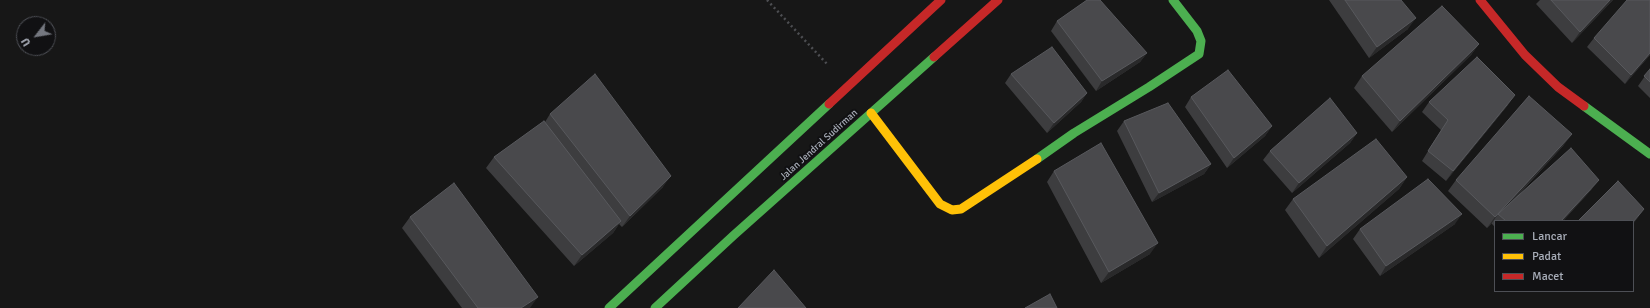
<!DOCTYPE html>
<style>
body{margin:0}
#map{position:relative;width:1650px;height:308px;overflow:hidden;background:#171717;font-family:Signika,sans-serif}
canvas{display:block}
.legend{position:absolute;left:1494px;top:220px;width:140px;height:72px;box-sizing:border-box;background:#111113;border:1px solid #4d4f55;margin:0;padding:5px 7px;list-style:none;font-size:12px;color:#a8adb8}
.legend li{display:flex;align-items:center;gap:8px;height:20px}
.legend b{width:20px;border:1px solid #4d4f55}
.north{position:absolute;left:16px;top:16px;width:40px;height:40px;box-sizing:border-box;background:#111113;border:1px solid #4d4f55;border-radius:50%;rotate:239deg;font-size:11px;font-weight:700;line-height:16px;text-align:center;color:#a8adb8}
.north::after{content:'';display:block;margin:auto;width:14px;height:18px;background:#757880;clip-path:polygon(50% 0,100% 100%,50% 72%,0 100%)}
</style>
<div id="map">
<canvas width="1650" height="308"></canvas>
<ul class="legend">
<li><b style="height:5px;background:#4caf50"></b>Lancar</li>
<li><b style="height:5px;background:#ffc107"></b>Padat</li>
<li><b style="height:5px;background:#c62828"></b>Macet</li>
</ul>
<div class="north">U</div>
</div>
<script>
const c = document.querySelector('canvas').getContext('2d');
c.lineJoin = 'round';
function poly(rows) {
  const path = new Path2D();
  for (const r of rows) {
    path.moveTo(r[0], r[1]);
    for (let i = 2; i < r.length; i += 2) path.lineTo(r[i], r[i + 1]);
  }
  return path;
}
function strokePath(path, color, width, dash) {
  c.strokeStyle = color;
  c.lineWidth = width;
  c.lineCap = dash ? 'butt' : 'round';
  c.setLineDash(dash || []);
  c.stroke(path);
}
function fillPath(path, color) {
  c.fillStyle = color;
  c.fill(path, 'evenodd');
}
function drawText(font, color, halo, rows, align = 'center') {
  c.font = font + ' Signika,sans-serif';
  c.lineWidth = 4;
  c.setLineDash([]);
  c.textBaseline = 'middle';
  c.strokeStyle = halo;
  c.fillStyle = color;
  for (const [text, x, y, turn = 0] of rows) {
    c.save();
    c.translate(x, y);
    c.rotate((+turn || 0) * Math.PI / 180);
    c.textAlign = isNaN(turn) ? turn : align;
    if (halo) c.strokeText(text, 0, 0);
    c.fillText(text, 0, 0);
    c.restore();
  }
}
strokePath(poly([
 [767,0,828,65]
]), '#4d4e52', 2.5, [2, 3]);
strokePath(poly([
 [1584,106,1650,154],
 [1037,159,1074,133,1149,87,1199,54,1201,41,1197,31,1173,0],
 [609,308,829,104],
 [655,308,734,235,934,57]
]), '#4caf50', 9);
strokePath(poly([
 [871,113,940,204,952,210,961,209,1037,159]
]), '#ffc107', 9);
strokePath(poly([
 [1480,0,1525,55,1558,87,1584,106],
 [934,57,998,0],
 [829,104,941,0]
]), '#c62828', 9);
fillPath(poly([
 [1329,0,1401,0,1408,29,1369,58],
 [1540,0,1613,0,1572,43,1536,4],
 [1650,0,1650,55,1625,84,1587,47,1594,38],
 [1057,21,1147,53,1140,62,1096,91,1051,31],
 [1479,44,1471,55,1392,132,1354,88,1362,76],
 [1650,69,1650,98,1638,86],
 [1011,74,1087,93,1081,102,1047,133,1005,83],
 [1191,97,1272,126,1265,136,1227,168,1185,107],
 [1429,102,1508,105,1446,181,1422,161,1441,130,1422,112],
 [550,114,663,187,622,227,619,224,613,233,574,266,486,168,494,157,545,122],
 [1124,121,1211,164,1204,174,1152,202,1117,131],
 [1357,133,1350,143,1292,193,1263,160,1270,151],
 [1564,145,1512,202,1592,189,1563,221,1495,221,1495,227,1492,224,1492,223,1487,228,1448,191,1456,180],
 [1054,171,1150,254,1101,283,1047,182],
 [1407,177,1399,189,1319,258,1285,210,1293,199],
 [410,217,530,308,462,308,402,228],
 [1455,224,1380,276,1353,239,1360,229]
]), '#3d3d3f');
fillPath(poly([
 [1610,0,1613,0,1572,43,1580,32],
 [1416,18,1408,29,1369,58,1377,47],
 [1479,44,1471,55,1392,132,1400,121],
 [1147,53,1140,62,1096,91,1102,81],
 [1650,53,1650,55,1625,84,1631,75],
 [1087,93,1081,102,1047,133,1054,123],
 [1515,95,1508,105,1446,181,1453,171],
 [1272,126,1265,136,1227,168,1234,158],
 [1357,133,1350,143,1292,193,1299,183],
 [1572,134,1564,145,1499,215,1498,214,1492,223,1487,228,1495,217],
 [1211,164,1204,174,1152,202,1159,193],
 [671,176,663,187,622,227,630,216],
 [1407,177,1399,189,1319,258,1327,246],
 [1599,180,1592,189,1563,221,1561,221],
 [1644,209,1637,219,1633,224,1633,222],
 [1462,214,1455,224,1380,276,1386,266],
 [621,221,613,233,574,266,582,255],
 [1158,243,1150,254,1101,283,1109,272],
 [538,297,530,308,521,308]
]), '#29292a');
const building = poly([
 [1087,0,1100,0,1147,53,1102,81,1057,21,1087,0],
 [1345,0,1401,0,1416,18,1377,47,1345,0],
 [1551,0,1610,0,1580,32,1551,0],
 [1627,0,1650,0,1650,53,1631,75,1594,38,1627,0],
 [1442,6,1479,44,1400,121,1362,76,1442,6],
 [1052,47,1087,93,1054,123,1011,74,1052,47],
 [1477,57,1515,95,1453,171,1428,151,1448,120,1429,102,1477,57],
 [1650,69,1650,82,1644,76,1650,69],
 [1228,70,1272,126,1234,158,1191,97,1228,70],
 [595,74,671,176,630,216,550,114,595,74],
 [1529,96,1572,134,1495,217,1456,180,1529,96],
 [1330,98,1357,133,1299,183,1270,151,1330,98],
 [1168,103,1211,164,1159,193,1124,121,1168,103],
 [544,121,621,221,582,255,494,157,544,121],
 [1376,139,1407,177,1327,246,1293,199,1376,139],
 [1101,143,1158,243,1109,272,1054,171,1101,143],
 [1571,148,1599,180,1561,221,1506,221,1498,214,1571,148],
 [1428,179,1462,214,1386,266,1360,229,1428,179],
 [1618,181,1644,209,1633,222,1633,221,1578,221,1618,181],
 [454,183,538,297,521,308,478,308,410,217,454,183],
 [774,270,806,308,738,308,774,270],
 [1050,294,1057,308,1025,308,1050,294]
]);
fillPath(building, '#49494c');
strokePath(building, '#58595d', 1);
drawText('10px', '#a8adb8', '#111113', [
 ["Jalan Jendral Sudirman",819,145,-42]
]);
</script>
